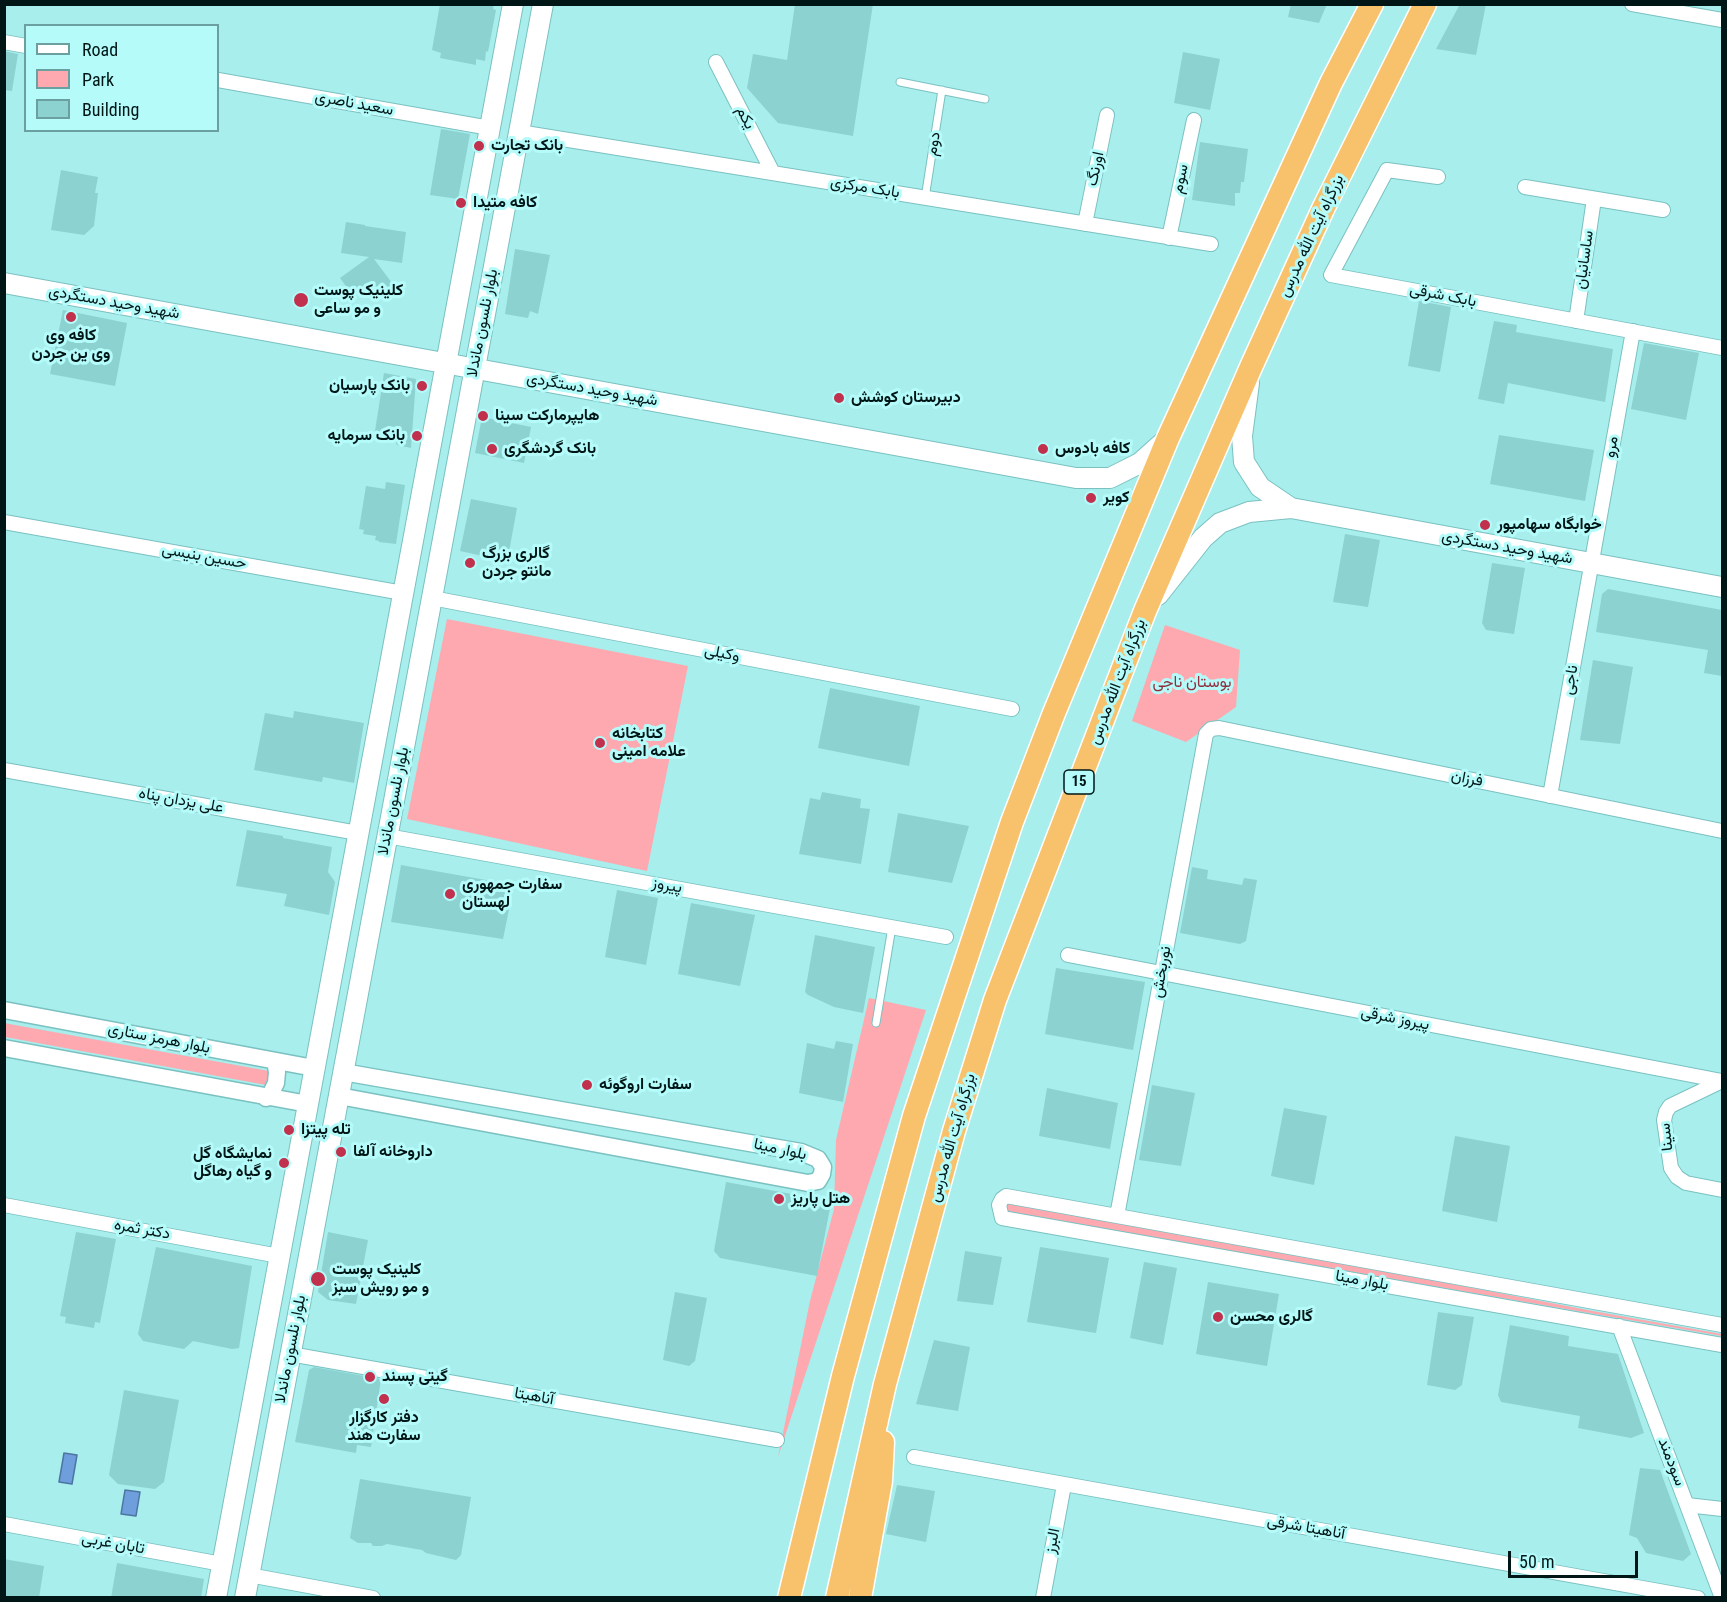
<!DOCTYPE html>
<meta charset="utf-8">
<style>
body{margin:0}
#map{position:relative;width:1727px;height:1602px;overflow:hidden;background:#a7eeed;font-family:"Roboto Condensed",sans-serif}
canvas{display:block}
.frame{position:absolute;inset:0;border:6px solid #001616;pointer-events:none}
.legend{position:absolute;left:24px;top:24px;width:195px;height:108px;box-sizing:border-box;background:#b4fbfa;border:2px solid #6c9f9f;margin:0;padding:8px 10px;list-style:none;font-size:18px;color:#001616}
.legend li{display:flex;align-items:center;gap:12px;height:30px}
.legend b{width:30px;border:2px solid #6c9f9f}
.scale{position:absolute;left:1508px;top:1551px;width:130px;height:27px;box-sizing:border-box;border:3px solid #001616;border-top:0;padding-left:8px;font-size:18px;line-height:21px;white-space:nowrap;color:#001616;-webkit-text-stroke:4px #b4fbfa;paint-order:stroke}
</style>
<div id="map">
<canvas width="1727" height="1602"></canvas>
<div class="frame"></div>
<ul class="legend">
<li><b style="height:8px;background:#fff"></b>Road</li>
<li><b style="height:16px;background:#fea9af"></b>Park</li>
<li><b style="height:16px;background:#8cd2d1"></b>Building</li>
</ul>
<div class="scale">50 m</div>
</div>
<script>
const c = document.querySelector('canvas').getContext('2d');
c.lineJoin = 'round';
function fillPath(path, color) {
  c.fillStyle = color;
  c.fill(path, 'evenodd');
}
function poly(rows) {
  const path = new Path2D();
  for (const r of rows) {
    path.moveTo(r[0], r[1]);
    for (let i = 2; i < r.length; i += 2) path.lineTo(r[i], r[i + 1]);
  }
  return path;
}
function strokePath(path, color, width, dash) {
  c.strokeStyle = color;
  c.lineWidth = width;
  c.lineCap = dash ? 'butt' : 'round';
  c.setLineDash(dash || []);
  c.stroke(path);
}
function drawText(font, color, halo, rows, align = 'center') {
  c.font = font + ' "Roboto Condensed",Vazirmatn,sans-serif';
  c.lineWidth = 6;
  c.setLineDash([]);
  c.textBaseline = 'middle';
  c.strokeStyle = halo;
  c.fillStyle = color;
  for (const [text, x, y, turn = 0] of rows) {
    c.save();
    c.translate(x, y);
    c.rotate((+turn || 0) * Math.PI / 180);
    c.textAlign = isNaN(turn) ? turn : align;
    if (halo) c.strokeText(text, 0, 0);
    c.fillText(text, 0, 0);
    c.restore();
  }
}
fillPath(poly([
 [447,619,688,666,647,871,407,819],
 [1165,625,1240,650,1236,707,1186,742,1132,721],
 [869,998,926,1010,778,1457,810,1301,834,1209,836,1140],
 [4,1023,269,1071,266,1085,5,1037],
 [1006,1202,1364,1267,1593,1311,1722,1334,1722,1336,1005,1212]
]), '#fea9af');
const water = poly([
 [64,1453,77,1455,72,1484,59,1482,64,1453],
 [125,1490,140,1492,136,1516,121,1514,125,1490]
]);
fillPath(water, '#6e9edc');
strokePath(water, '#4d75a1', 1.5);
fillPath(poly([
 [440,4,494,4,493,9,496,10,488,52,486,51,485,61,476,59,476,65,440,58,441,53,432,50],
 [795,4,873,4,853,136,778,123,747,88,753,54,787,60],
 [1291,4,1327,4,1319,23,1288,17],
 [1460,4,1486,4,1476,55,1436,49],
 [4,51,18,54,12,91,4,90],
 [1183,52,1220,59,1210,110,1174,103],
 [441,129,470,134,458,199,430,195],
 [1200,142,1248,149,1244,182,1241,182,1240,193,1235,193,1235,206,1192,200],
 [61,170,98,177,95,193,98,193,94,226,84,235,51,230],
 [346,222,365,225,365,226,406,232,402,263,374,259,395,287,384,295,348,289,340,278,369,257,341,253],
 [515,249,550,255,538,314,530,311,528,318,505,314],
 [1419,301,1451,307,1440,372,1408,366],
 [63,310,127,323,115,386,50,374],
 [1494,321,1517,325,1516,332,1613,349,1605,402,1508,383,1504,404,1478,399],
 [1644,343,1699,353,1686,420,1631,409],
 [384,373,416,379,411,448,397,445,395,440,375,431],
 [482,417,531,427,524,463,475,453],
 [1499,435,1594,450,1585,501,1490,484],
 [386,482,405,485,396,544,379,542,379,541,375,540,376,536,363,534,364,530,359,529,366,486,385,489],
 [471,499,517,508,507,563,483,559,483,556,460,551],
 [1345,534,1380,540,1368,607,1333,602],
 [1492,563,1525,568,1514,634,1486,630,1482,623],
 [1608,589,1722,610,1722,676,1704,673,1708,650,1596,632,1602,594],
 [1593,660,1633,667,1620,744,1580,740],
 [830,688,920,706,909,766,818,748],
 [294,711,364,723,354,783,323,777,322,782,254,770,265,713,293,718],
 [822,792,861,799,860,808,870,809,861,864,799,854,810,798,820,800],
 [898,813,969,826,952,883,888,872],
 [247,830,283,836,283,838,332,847,328,872,335,882,329,915,284,906,287,894,236,886],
 [401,865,514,885,503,939,391,922],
 [1192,867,1208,870,1207,879,1242,885,1244,878,1257,880,1246,941,1240,944,1180,933],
 [617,890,658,898,646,965,605,957],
 [691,903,755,915,740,986,678,974],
 [815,935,875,947,863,1013,834,1007,808,995,805,992],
 [1056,968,1145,982,1133,1050,1045,1034],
 [836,1041,853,1044,843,1102,799,1093,807,1043,834,1049],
 [1152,1085,1195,1093,1181,1166,1139,1160],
 [1047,1088,1118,1103,1110,1149,1039,1136],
 [1284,1108,1327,1116,1314,1185,1271,1176],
 [1455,1136,1510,1146,1497,1222,1442,1211],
 [726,1182,797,1195,820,1201,830,1208,817,1276,720,1258,714,1251],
 [76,1232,116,1239,100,1323,95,1322,94,1328,65,1323,66,1317,60,1316],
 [328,1232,368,1240,356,1304,328,1300,318,1292],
 [156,1247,252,1266,239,1348,232,1349,193,1341,184,1349,143,1341,138,1334],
 [1040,1247,1109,1258,1096,1333,1027,1322],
 [965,1251,1002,1257,993,1305,957,1301],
 [1144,1262,1177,1268,1163,1345,1130,1338],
 [1208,1282,1279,1294,1267,1366,1196,1354],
 [675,1292,707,1298,695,1361,689,1366,663,1360],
 [1438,1312,1474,1317,1462,1385,1455,1390,1427,1385],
 [1510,1325,1569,1336,1568,1346,1618,1354,1644,1433,1631,1438,1578,1428,1580,1416,1501,1402,1498,1395],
 [934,1340,970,1347,958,1411,916,1404],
 [314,1367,381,1379,371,1447,357,1445,356,1453,295,1442,309,1370],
 [124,1390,179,1400,164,1482,155,1489,118,1484,109,1475],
 [1640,1468,1660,1470,1691,1554,1683,1561,1646,1553,1637,1538,1629,1535],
 [360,1479,471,1497,461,1555,456,1560,426,1553,422,1550,387,1544,382,1546,373,1546,371,1543,358,1543,350,1538],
 [897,1485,935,1491,926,1542,886,1534],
 [4,1559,44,1566,39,1598,4,1598],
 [117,1563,204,1579,201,1598,111,1598]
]), '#8cd2d1');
const service = poly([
 [900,82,985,99],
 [925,198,942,90],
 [876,1023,892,927]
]);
const minor = poly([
 [1632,4,1722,20],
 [4,42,26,46],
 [716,62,773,173],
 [218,80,490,128],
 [519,132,1211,244],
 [1438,177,1387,170,1331,275,1722,348],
 [1525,187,1663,210],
 [1085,224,1107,115],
 [1169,238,1194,120],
 [1576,321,1594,199],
 [4,522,403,593],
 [432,598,1012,709],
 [4,770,358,833],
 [1550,796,1633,331],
 [387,836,946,937],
 [1068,955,1722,1081],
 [1722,1081,1670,1106,1666,1112,1664,1120,1671,1168,1677,1177,1686,1183,1722,1190],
 [4,1205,279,1256],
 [1117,1216,1206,734,1211,729,1219,728,1722,831],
 [1722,1325,1006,1196,1002,1199,999,1205,1002,1218,1722,1345],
 [1619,1326,1722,1598],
 [290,1354,777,1440],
 [914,1457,1698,1598],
 [1687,1505,1722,1509],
 [4,1524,222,1564],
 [249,1575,373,1598],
 [1043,1598,1064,1485]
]);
const tertiary = poly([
 [4,1010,314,1068],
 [4,1048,308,1104],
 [339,1096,808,1183,818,1181,822,1174,823,1167,818,1159,801,1152,343,1072],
 [266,1098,271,1093,276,1083,277,1072,275,1061]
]);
const secondary = poly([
 [4,283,1076,478,1110,478,1140,463,1168,438],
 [1249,383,1242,436,1244,462,1260,487,1291,508],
 [1158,595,1203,538,1220,523,1249,512,1291,508,1722,587],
 [216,1598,513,4],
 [245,1598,543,4]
]);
const trunk = poly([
 [789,1598,843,1376,914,1116,1012,822,1054,713,1168,438,1331,83,1372,4],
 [837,1598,885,1384,954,1131,995,1000,1145,611,1251,367,1323,209,1425,4],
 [860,1598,881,1481,883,1442]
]);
strokePath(service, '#7bc1c1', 9);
strokePath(minor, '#7bc1c1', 16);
strokePath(tertiary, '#7bc1c1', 19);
strokePath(secondary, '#7bc1c1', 22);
strokePath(trunk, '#fff', 25);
strokePath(service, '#fff', 7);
strokePath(minor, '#fff', 14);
strokePath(tertiary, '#fff', 16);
strokePath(secondary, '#fff', 20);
strokePath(trunk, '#f8c26c', 22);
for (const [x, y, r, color] of [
 [479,146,6,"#c1304c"],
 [461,203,6,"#c1304c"],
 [301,300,8,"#c1304c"],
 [71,317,6,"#c1304c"],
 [422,386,6,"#c1304c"],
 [839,398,6,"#c1304c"],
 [483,416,6,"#c1304c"],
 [417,436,6,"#c1304c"],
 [492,449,6,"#c1304c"],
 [1043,449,6,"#c1304c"],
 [1091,498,6,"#c1304c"],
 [1485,525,6,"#c1304c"],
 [470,563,6,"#c1304c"],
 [600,743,6,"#c1304c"],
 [450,894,6,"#c1304c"],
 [587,1085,6,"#c1304c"],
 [289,1130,6,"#c1304c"],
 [341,1152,6,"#c1304c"],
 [284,1163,6,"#c1304c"],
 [779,1199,6,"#c1304c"],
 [318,1279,8,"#c1304c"],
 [1218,1317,6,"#c1304c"],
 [370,1377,6,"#c1304c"],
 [384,1399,6,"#c1304c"]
]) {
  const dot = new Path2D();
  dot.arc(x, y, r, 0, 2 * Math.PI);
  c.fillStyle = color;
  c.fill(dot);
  strokePath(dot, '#b4fbfa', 2);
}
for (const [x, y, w] of [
 [1079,782,30]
]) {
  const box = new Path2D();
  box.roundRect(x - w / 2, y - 12, w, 24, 4.5);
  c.fillStyle = '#b4fbfa';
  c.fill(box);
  strokePath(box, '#001616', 1.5);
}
drawText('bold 15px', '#001616', null, [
 ["15",1079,782]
]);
drawText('16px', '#001616', '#b4fbfa', [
 ["سعید ناصری",354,104,10],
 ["یکم",745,118,63],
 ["دوم",934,144,-81],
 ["اورنگ",1096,169,-78],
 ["سوم",1181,179,-78],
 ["بابک مرکزی",865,188,9],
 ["بزرگراه آیت الله مدرس",1312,236,-65],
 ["ساسانیان",1585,260,-82],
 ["بابک شرقی",1443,296,11],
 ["شهید وحید دستگردی",114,303,10],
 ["بلوار نلسون ماندلا",483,323,-79],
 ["شهید وحید دستگردی",592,390,10],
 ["مرو",1612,447,-80],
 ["شهید وحید دستگردی",1507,548,10],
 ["حسین بنیسی",204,557,10],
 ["وكيلی",722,654,11],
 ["ناجی",1571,680,-80],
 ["بزرگراه آیت الله مدرس",1118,682,-69],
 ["فرزان",1467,779,11],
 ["علی یزدان پناه",181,801,10],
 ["بلوار نلسون ماندلا",394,801,-79],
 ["پیروز",667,886,10],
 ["نوربخش",1162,972,-80],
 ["پیروز شرقی",1395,1019,11],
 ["بلوار هرمز ستاری",159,1039,11],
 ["سینا",1667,1137,-96],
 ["بزرگراه آیت الله مدرس",953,1138,-74],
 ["بلوار مینا",780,1150,12],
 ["دکتر ثمره",142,1230,10],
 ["بلوار مینا",1362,1281,10],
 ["بلوار نلسون ماندلا",291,1349,-79],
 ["آناهیتا",534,1397,10],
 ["سودمند",1671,1462,69],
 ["آناهیتا شرقی",1306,1528,10],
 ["البرز",1053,1541,-79],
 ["تابان غربی",113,1544,10]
]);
drawText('bold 16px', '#001616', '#b4fbfa', [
 ["بانک تجارت",491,146],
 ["کافه متیدا",473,203],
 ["کلینیک پوست",314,291],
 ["و مو ساعی",314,309],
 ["کافه وی",71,336,"center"],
 ["وی ین جردن",71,354,"center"],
 ["بانک پارسیان",410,386,"right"],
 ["دبیرستان کوشش",851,398],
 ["هایپرمارکت سینا",495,416],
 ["بانک سرمایه",405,436,"right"],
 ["بانک گردشگری",504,449],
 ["کافه بادوس",1055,449],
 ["کویر",1103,498],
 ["خوابگاه سهامپور",1497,525],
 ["گالری بزرگ",482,554],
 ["مانتو جردن",482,572],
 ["کتابخانه",612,734],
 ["علامه امینی",612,752],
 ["سفارت جمهوری",462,885],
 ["لهستان",462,903],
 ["سفارت اروگوئه",599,1085],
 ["تله پیتزا",301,1130],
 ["داروخانه آلفا",353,1152],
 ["نمایشگاه گل",272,1154,"right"],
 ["و گیاه رهاگل",272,1172,"right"],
 ["هتل پاریز",791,1199],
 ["کلینیک پوست",332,1270],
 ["و مو رویش سبز",332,1288],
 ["گالری محسن",1230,1317],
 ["گیتی پسند",382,1377],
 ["دفتر کارگزار",384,1418,"center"],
 ["سفارت هند",384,1436,"center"]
], 'left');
drawText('16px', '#912d3d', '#b4fbfa', [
 ["بوستان ناجی",1192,683]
]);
</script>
